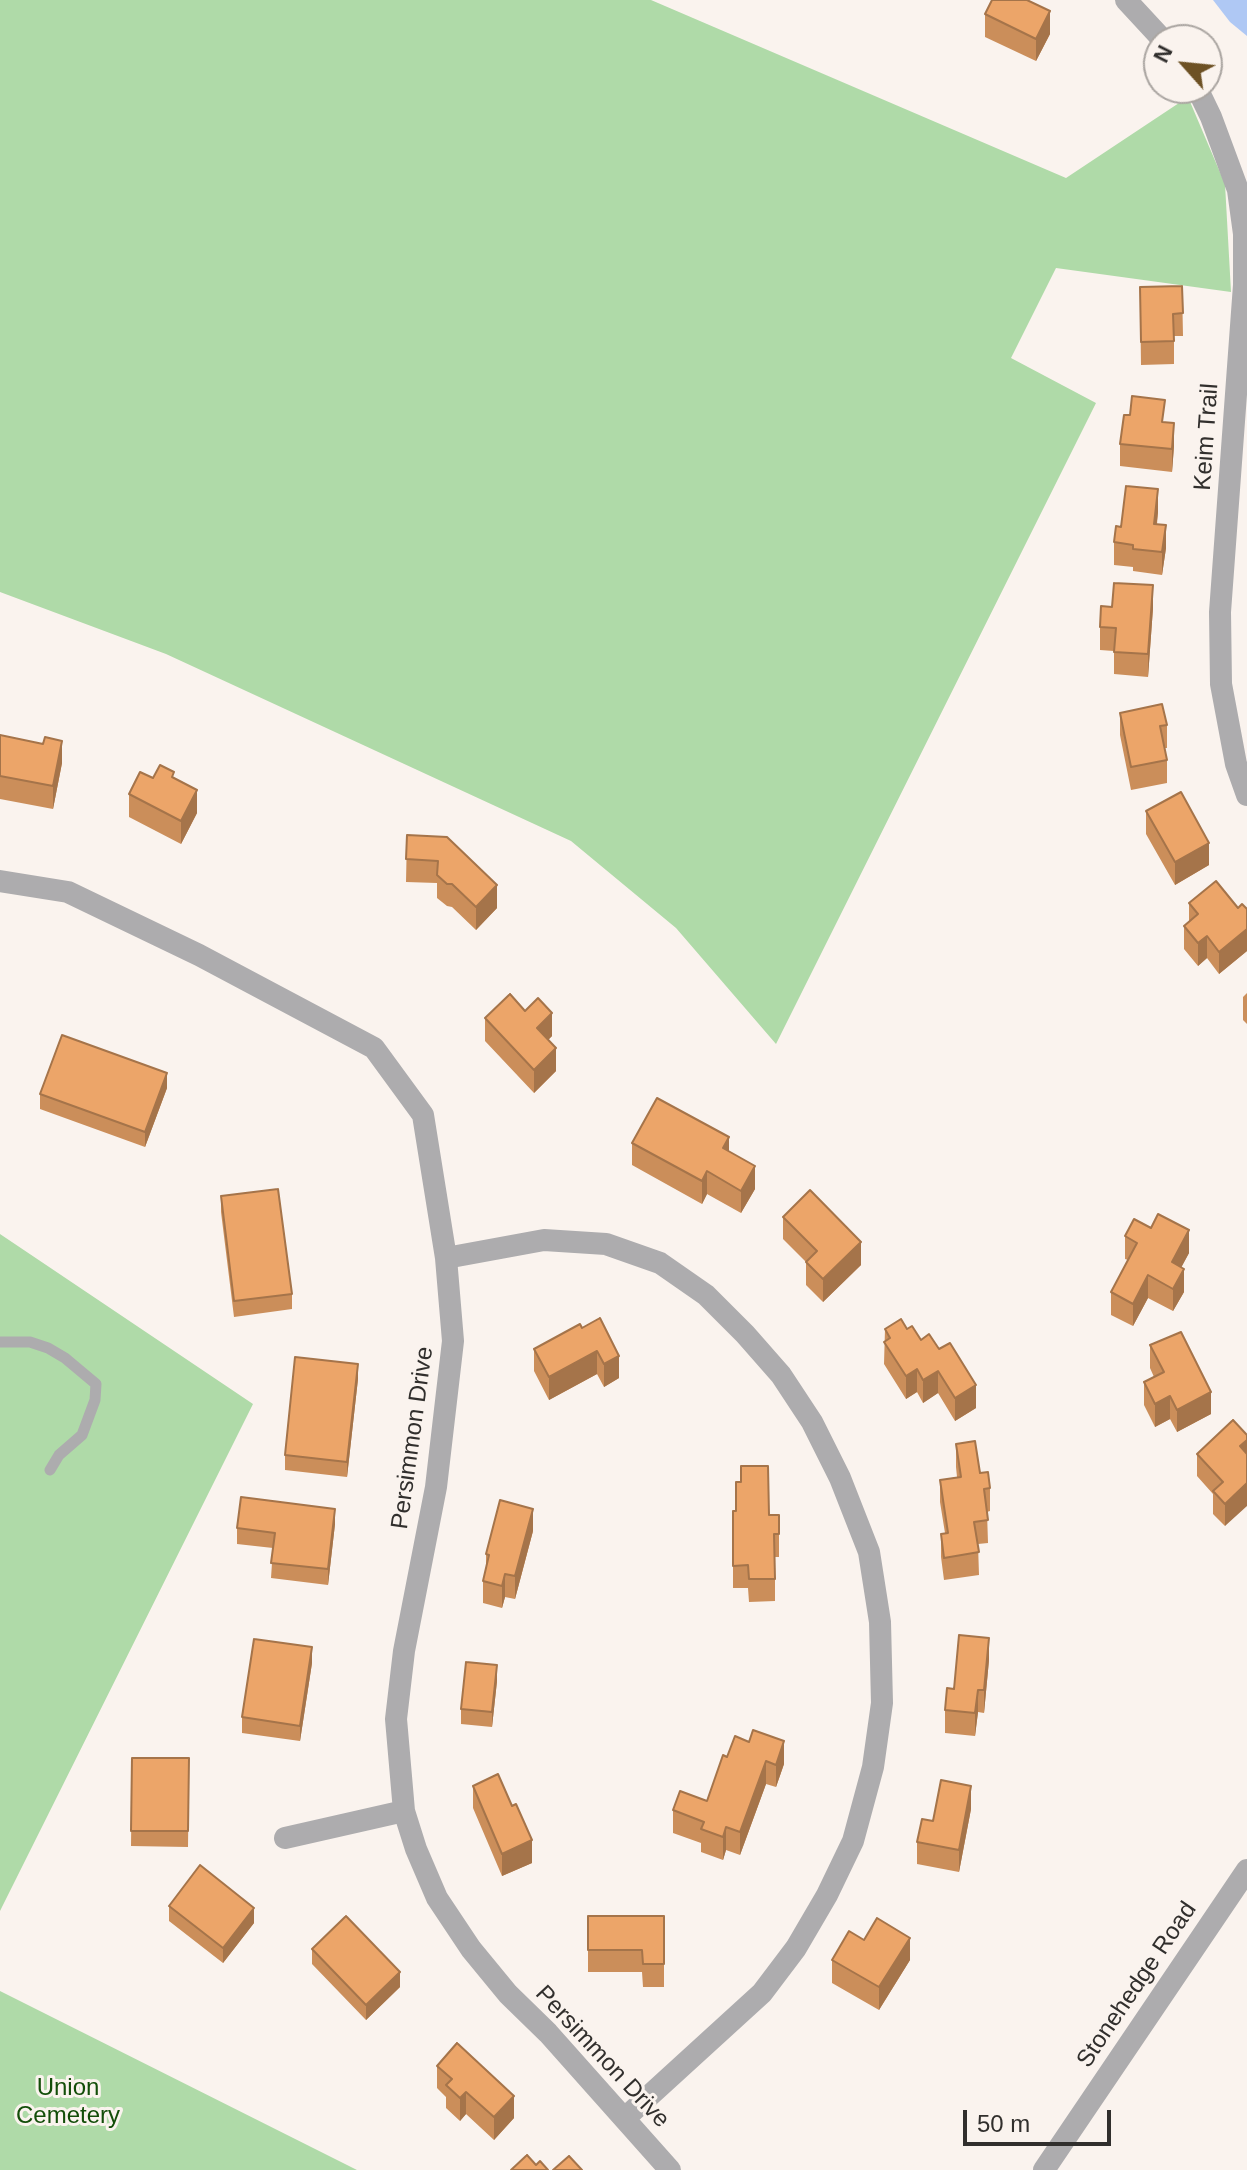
<!DOCTYPE html>
<style>
body{margin:0}
#map{position:relative;width:1247px;height:2170px;overflow:hidden;background:#faf3ee;font-family:Arial,sans-serif}
canvas{display:block}
.north{position:absolute;left:1143px;top:24px;width:80px;height:80px;box-sizing:border-box;background:#faf3ee;border:2px solid #aaa5a1;border-radius:50%;rotate:297deg;font-size:22px;font-weight:700;line-height:32px;text-align:center;color:#312f2d}
.north::after{content:'';display:block;margin:auto;width:28px;height:36px;background:#6d5124;clip-path:polygon(50% 0,100% 100%,50% 72%,0 100%)}
.scale{position:absolute;left:963px;top:2110px;width:148px;height:36px;box-sizing:border-box;border:4px solid #312f2d;border-top:0;padding-left:10px;font-size:24px;line-height:28px;white-space:nowrap;color:#312f2d;-webkit-text-stroke:6px #faf3ee;paint-order:stroke}
</style>
<div id="map">
<canvas width="1247" height="2170"></canvas>
<div class="north">N</div>
<div class="scale">50 m</div>
</div>
<script>
const c = document.querySelector('canvas').getContext('2d');
c.lineJoin = 'round';
function fillPath(path, color) {
  c.fillStyle = color;
  c.fill(path, 'evenodd');
}
function poly(rows) {
  const path = new Path2D();
  for (const r of rows) {
    path.moveTo(r[0], r[1]);
    for (let i = 2; i < r.length; i += 2) path.lineTo(r[i], r[i + 1]);
  }
  return path;
}
function strokePath(path, color, width, dash) {
  c.strokeStyle = color;
  c.lineWidth = width;
  c.lineCap = dash ? 'butt' : 'round';
  c.setLineDash(dash || []);
  c.stroke(path);
}
function drawText(font, color, halo, rows, align = 'center') {
  c.font = font + ' Arial,sans-serif';
  c.lineWidth = 6;
  c.setLineDash([]);
  c.textBaseline = 'middle';
  c.strokeStyle = halo;
  c.fillStyle = color;
  for (const [text, x, y, turn = 0] of rows) {
    c.save();
    c.translate(x, y);
    c.rotate((+turn || 0) * Math.PI / 180);
    c.textAlign = isNaN(turn) ? turn : align;
    if (halo) c.strokeText(text, 0, 0);
    c.fillText(text, 0, 0);
    c.restore();
  }
}
fillPath(poly([
 [0,0,651,0,1066,178,1188,97,1225,184,1231,292,1056,268,1011,358,1096,403,776,1044,676,928,571,841,166,654,0,592],
 [0,1234,253,1404,0,1911],
 [0,1991,357,2170,0,2170]
]), '#afdaa8');
fillPath(poly([
 [1213,0,1247,0,1247,36,1230,22]
]), '#afc8f4');
strokePath(poly([
 [0,1342,30,1342,48,1348,65,1358,96,1384,95,1400,82,1435,59,1455,50,1470]
]), '#adacae', 11);
strokePath(poly([
 [1126,0,1163,40],
 [1197,88,1211,117,1238,190,1244,234,1244,285,1220,612,1221,684,1236,764,1247,795],
 [0,881,68,892,199,955,374,1048,423,1115,446,1258,453,1341,436,1487,404,1651,396,1719,404,1811,416,1849,437,1898,471,1949,508,1994,548,2033,670,2170],
 [446,1258,544,1240,606,1244,660,1263,706,1295,745,1334,781,1375,812,1422,840,1478,869,1552,880,1622,882,1703,873,1767,853,1841,827,1895,796,1948,762,1993,625,2118],
 [285,1838,404,1811],
 [1044,2170,1247,1870]
]), '#adacae', 22);
fillPath(poly([
 [985,14,1050,34,1036,61,985,37],
 [1182,286,1183,336,1174,336,1174,364,1141,365,1140,287],
 [1165,422,1174,446,1172,472,1120,466,1120,444],
 [1158,512,1157,524,1166,548,1162,575,1133,571,1133,567,1114,565,1114,542,1121,527],
 [1153,608,1148,677,1114,674,1114,651,1100,650,1100,627],
 [1120,713,1167,725,1167,748,1164,748,1167,760,1167,783,1131,790,1120,735],
 [0,735,62,763,53,809,0,799],
 [153,778,174,778,197,813,181,844,129,817,129,794],
 [1146,811,1209,865,1175,885,1146,834],
 [407,835,497,908,476,930,452,907,447,906,437,898,437,883,406,882],
 [1189,903,1247,909,1247,951,1219,974,1207,958,1198,966,1184,949,1184,926,1189,922],
 [1247,993,1247,1024,1243,1020,1243,997],
 [525,1011,552,1036,548,1040,556,1071,534,1093,485,1041,485,1018],
 [167,1088,145,1147,40,1109,40,1094],
 [632,1143,729,1151,755,1189,741,1213,707,1194,702,1204,632,1165],
 [221,1196,292,1294,292,1309,234,1317,221,1212],
 [783,1217,861,1265,823,1302,806,1285,806,1262,783,1239],
 [1125,1236,1189,1253,1181,1267,1184,1292,1173,1311,1148,1298,1133,1326,1111,1315,1111,1292,1128,1260,1125,1259],
 [580,1324,619,1378,604,1387,597,1374,549,1400,534,1371,534,1349],
 [885,1329,907,1329,976,1408,955,1421,938,1393,923,1403,917,1392,906,1399,884,1364],
 [1150,1345,1211,1414,1177,1432,1170,1419,1155,1427,1144,1405,1144,1382,1154,1377,1150,1368],
 [358,1379,347,1477,285,1470,285,1455],
 [1247,1435,1225,1526,1213,1514,1213,1494,1197,1476,1197,1454],
 [956,1444,990,1488,990,1511,987,1512,988,1543,978,1544,979,1575,944,1580,941,1557,941,1534,945,1533,940,1502,940,1480,957,1477,956,1467],
 [733,1511,779,1515,779,1557,775,1557,775,1601,749,1602,748,1588,733,1588],
 [335,1524,328,1585,271,1578,273,1548,237,1544,237,1528],
 [533,1531,515,1599,505,1597,502,1608,483,1603,483,1581,486,1567,486,1554],
 [989,1660,984,1713,978,1712,975,1736,945,1733,945,1710,954,1689],
 [312,1663,300,1741,242,1733,242,1717],
 [497,1681,492,1727,461,1724,461,1709],
 [727,1757,784,1764,776,1787,766,1784,740,1855,726,1850,723,1860,701,1852,701,1843,673,1833,673,1810,707,1801],
 [132,1758,189,1758,188,1847,131,1846],
 [473,1786,532,1863,502,1876,473,1808],
 [971,1809,959,1872,917,1864,917,1842,933,1821],
 [169,1906,254,1923,223,1963,169,1921],
 [588,1916,664,1916,664,1987,643,1987,642,1972,588,1972],
 [864,1940,910,1960,879,2010,832,1983,832,1960],
 [312,1949,400,1987,366,2020,312,1964],
 [437,2066,514,2118,494,2140,466,2114,460,2121,446,2108,446,2097,437,2088]
]), '#cb8e5a');
fillPath(poly([
 [1050,11,1050,34,1036,61,1036,39],
 [1174,423,1174,446,1172,472,1172,449],
 [1158,489,1158,512,1154,546,1154,524],
 [1166,525,1166,548,1162,575,1162,552],
 [1153,585,1153,608,1148,677,1148,654],
 [62,741,62,763,53,809,53,786],
 [197,790,197,813,181,844,181,821],
 [1209,843,1209,865,1175,885,1175,862],
 [497,885,497,908,476,930,476,907],
 [1247,929,1247,951,1219,974,1219,952],
 [1207,936,1207,958,1198,966,1198,943],
 [552,1013,552,1036,537,1051,537,1028],
 [556,1048,556,1071,534,1093,534,1070],
 [167,1073,167,1088,145,1147,145,1132],
 [729,1137,729,1160,723,1148],
 [755,1166,755,1189,741,1213,741,1191],
 [707,1171,707,1194,702,1204,702,1181],
 [1189,1230,1189,1253,1172,1285,1172,1262],
 [861,1242,861,1265,823,1302,823,1279],
 [1184,1269,1184,1292,1173,1311,1173,1289],
 [1148,1275,1148,1298,1133,1326,1133,1304],
 [597,1351,597,1374,549,1400,549,1377],
 [619,1356,619,1378,604,1387,604,1364],
 [358,1364,358,1379,347,1477,347,1462],
 [917,1369,917,1392,906,1399,906,1376],
 [938,1371,938,1393,923,1403,923,1380],
 [976,1385,976,1408,955,1421,955,1398],
 [1211,1392,1211,1414,1177,1432,1177,1410],
 [1170,1396,1170,1419,1155,1427,1155,1404],
 [1247,1440,1247,1463,1240,1446],
 [1247,1483,1247,1506,1225,1526,1225,1504],
 [335,1509,335,1524,328,1585,328,1569],
 [533,1509,533,1531,515,1599,515,1576],
 [505,1574,505,1597,502,1608,502,1586],
 [989,1638,989,1660,984,1713,984,1690],
 [312,1647,312,1663,300,1741,300,1726],
 [497,1665,497,1681,492,1727,492,1712],
 [978,1690,978,1712,975,1736,975,1713],
 [784,1741,784,1764,776,1787,776,1765],
 [766,1761,766,1784,740,1855,740,1832],
 [971,1786,971,1809,959,1872,959,1850],
 [726,1827,726,1850,723,1860,723,1837],
 [532,1840,532,1863,502,1876,502,1854],
 [254,1908,254,1923,223,1963,223,1948],
 [910,1938,910,1960,879,2010,879,1987],
 [400,1972,400,1987,366,2020,366,2005],
 [466,2092,466,2114,460,2121,460,2098],
 [514,2096,514,2118,494,2140,494,2117]
]), '#a5744a');
const building = poly([
 [992,0,1027,0,1050,11,1036,39,985,14,992,0],
 [1182,286,1183,313,1173,314,1174,341,1141,342,1140,287,1182,286],
 [1132,396,1165,400,1162,422,1174,423,1172,449,1120,444,1124,415,1130,415,1132,396],
 [1126,486,1158,489,1154,524,1166,525,1162,552,1133,549,1133,545,1114,542,1116,526,1121,527,1126,486],
 [1114,583,1153,585,1148,654,1114,652,1116,628,1100,627,1101,606,1112,607,1114,583],
 [1162,704,1167,725,1160,726,1167,760,1131,767,1120,713,1162,704],
 [0,735,43,744,45,737,62,741,53,786,0,776,0,735],
 [160,765,174,772,172,777,197,790,181,821,129,794,140,772,153,778,160,765],
 [1181,792,1209,843,1175,862,1146,811,1181,792],
 [407,835,447,837,497,885,476,907,452,884,447,884,437,875,438,861,406,859,407,835],
 [1216,881,1238,908,1242,904,1247,909,1247,929,1219,952,1207,936,1198,943,1184,926,1198,914,1189,903,1216,881],
 [510,994,525,1011,538,998,552,1013,537,1028,556,1048,534,1070,485,1018,510,994],
 [62,1035,167,1073,145,1132,40,1094,62,1035],
 [657,1098,729,1137,723,1148,755,1166,741,1191,707,1171,702,1181,632,1143,657,1098],
 [278,1189,292,1294,234,1301,221,1196,278,1189],
 [810,1190,861,1242,823,1279,806,1262,817,1251,783,1217,810,1190],
 [1158,1214,1189,1230,1172,1262,1184,1269,1173,1289,1148,1275,1133,1304,1111,1292,1137,1243,1125,1236,1134,1219,1151,1228,1158,1214],
 [600,1318,619,1356,604,1364,597,1351,549,1377,534,1349,580,1324,582,1328,600,1318],
 [901,1319,907,1329,912,1326,921,1340,929,1334,939,1349,950,1343,976,1385,955,1398,938,1371,923,1380,917,1369,906,1376,884,1342,890,1338,885,1329,901,1319],
 [1181,1332,1211,1392,1177,1410,1170,1396,1155,1404,1144,1382,1164,1372,1150,1345,1181,1332],
 [295,1357,358,1364,347,1462,285,1455,295,1357],
 [1233,1420,1247,1435,1247,1440,1240,1446,1247,1454,1247,1483,1225,1504,1213,1491,1223,1482,1197,1454,1233,1420],
 [975,1441,980,1473,988,1472,990,1488,984,1489,988,1520,974,1522,979,1552,944,1558,941,1534,948,1533,940,1480,961,1477,956,1444,975,1441],
 [741,1466,768,1466,769,1515,779,1515,779,1534,774,1534,775,1579,749,1579,748,1565,733,1566,733,1511,736,1511,736,1482,741,1482,741,1466],
 [241,1497,335,1509,328,1569,271,1563,275,1533,237,1528,241,1497],
 [500,1500,533,1509,515,1576,505,1574,502,1586,483,1581,489,1555,486,1554,500,1500],
 [959,1635,989,1638,984,1690,978,1690,975,1713,945,1710,947,1688,954,1689,959,1635],
 [254,1639,312,1647,300,1726,242,1717,254,1639],
 [466,1662,497,1665,492,1712,461,1709,466,1662],
 [753,1730,784,1741,776,1765,766,1761,740,1832,726,1827,723,1837,701,1829,704,1822,673,1810,680,1791,707,1801,723,1755,727,1757,735,1736,749,1742,753,1730],
 [132,1758,189,1758,188,1831,131,1831,132,1758],
 [498,1774,512,1806,516,1804,532,1840,502,1854,473,1786,498,1774],
 [941,1780,971,1786,959,1850,917,1842,922,1819,933,1821,941,1780],
 [200,1865,254,1908,223,1948,169,1906,200,1865],
 [346,1916,400,1972,366,2005,312,1949,346,1916],
 [588,1916,664,1916,664,1964,643,1964,642,1950,588,1950,588,1916],
 [877,1918,910,1938,879,1987,832,1960,849,1931,864,1940,877,1918],
 [457,2043,514,2096,494,2117,466,2092,460,2098,446,2085,452,2079,437,2066,457,2043],
 [527,2155,536,2165,540,2161,548,2170,511,2170,527,2155],
 [569,2156,582,2170,553,2170,569,2156]
]);
fillPath(building, '#eca569');
strokePath(building, '#a5744a', 2);
drawText('24px', '#312f2d', '#faf3ee', [
 ["Keim Trail",1207,437,-86],
 ["Persimmon Drive",413,1438,-82],
 ["Stonehedge Road",1137,1985,-56],
 ["Persimmon Drive",602,2057,47]
]);
drawText('24px', '#134e09', '#faf3ee', [
 ["Union",68,2088],
 ["Cemetery",68,2116]
]);
</script>
